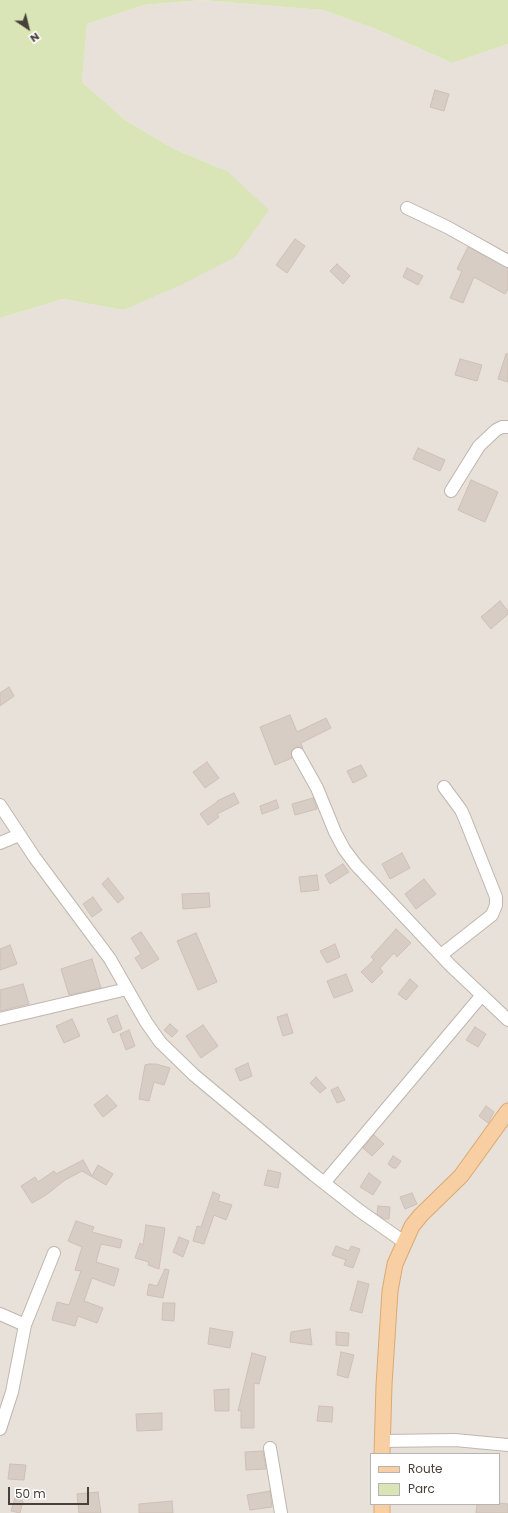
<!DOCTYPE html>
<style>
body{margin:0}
#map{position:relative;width:508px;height:1513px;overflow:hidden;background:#f4f0eb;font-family:Poppins,sans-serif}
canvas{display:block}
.legend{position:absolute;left:370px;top:1453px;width:130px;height:52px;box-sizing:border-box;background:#fff;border:1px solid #b6b3b0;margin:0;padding:5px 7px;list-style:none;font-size:12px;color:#484039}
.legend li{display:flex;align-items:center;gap:8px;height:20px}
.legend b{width:20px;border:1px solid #b6b3b0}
.north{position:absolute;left:8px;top:8px;width:40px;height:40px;-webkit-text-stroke:3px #fff;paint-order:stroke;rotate:145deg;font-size:11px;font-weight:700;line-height:16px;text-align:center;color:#484039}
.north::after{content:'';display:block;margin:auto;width:14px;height:18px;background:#484039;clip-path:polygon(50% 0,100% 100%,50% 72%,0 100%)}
.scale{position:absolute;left:8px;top:1487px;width:81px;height:18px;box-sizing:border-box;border:2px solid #484039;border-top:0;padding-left:5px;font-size:12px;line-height:14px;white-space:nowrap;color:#484039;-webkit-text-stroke:3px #fff;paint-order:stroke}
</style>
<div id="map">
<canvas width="508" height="1513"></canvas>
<ul class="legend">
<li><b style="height:5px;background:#f7cfa2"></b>Route</li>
<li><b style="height:11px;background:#d9e5b7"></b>Parc</li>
</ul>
<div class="north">N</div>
<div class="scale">50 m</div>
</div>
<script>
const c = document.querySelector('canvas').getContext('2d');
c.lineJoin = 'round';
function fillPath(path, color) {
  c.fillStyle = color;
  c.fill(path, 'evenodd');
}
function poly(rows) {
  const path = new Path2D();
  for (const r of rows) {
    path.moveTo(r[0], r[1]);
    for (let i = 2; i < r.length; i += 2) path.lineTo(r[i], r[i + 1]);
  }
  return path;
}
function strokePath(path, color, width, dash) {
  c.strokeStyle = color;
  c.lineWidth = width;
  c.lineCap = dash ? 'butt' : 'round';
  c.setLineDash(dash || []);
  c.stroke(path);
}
fillPath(poly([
 [202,0,323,10,376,29,452,63,508,44,508,1513,0,1513,0,318,63,299,123,310,227,171,174,149,125,120,82,82,87,24,144,5],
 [371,1454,499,1454,499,1504,371,1504]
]), '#e8e1da');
fillPath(poly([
 [0,0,508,0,508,44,452,63,376,29,323,10,202,0,144,5,87,24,82,82,125,120,174,149,227,171,269,210,235,257,181,285,123,310,63,299,0,318]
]), '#d9e5b7');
const building = poly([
 [435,90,449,94,444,111,430,107,435,90],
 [295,239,305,246,287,273,276,265,295,239],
 [468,247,508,268,508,289,505,294,474,277,463,303,450,298,462,271,457,269,468,247],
 [337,264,350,276,343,284,330,271,337,264],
 [407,268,423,276,418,285,403,277,407,268],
 [506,354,508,354,508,382,498,379,506,354],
 [460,359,482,365,477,381,455,375,460,359],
 [418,448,445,460,440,471,413,459,418,448],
 [471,480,498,492,485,522,458,510,471,480],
 [500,601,508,611,508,614,491,629,481,617,500,601],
 [9,687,14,696,0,706,0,693,9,687],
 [290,715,297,732,326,718,331,728,301,743,303,749,298,747,295,747,291,751,292,758,275,765,260,727,290,715],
 [207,762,219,778,205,788,193,772,207,762],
 [361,765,367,776,353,783,347,771,361,765],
 [234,793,239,803,217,814,219,817,208,825,200,814,217,802,217,801,234,793],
 [313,798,317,809,295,815,292,804,313,798],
 [276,800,279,808,262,814,260,806,276,800],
 [402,853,410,868,390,879,382,864,402,853],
 [343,864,349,872,330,884,325,875,343,864],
 [317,875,319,890,301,892,299,877,317,875],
 [108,878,124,898,118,903,102,884,108,878],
 [424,879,436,894,416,909,405,894,424,879],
 [209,893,210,907,183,909,182,894,209,893],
 [93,897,102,910,92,917,83,904,93,897],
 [396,929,411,943,397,957,394,953,380,968,383,972,372,983,361,972,374,960,371,957,396,929],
 [141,932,159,959,142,969,135,958,141,954,131,938,141,932],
 [196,933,217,982,198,990,177,941,196,933],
 [335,944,340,957,327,963,320,951,335,944],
 [10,945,17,964,0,970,0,949,10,945],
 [92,959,101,988,69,995,61,969,92,959],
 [346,974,353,991,334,998,327,981,346,974],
 [410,979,418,986,406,1000,398,994,410,979],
 [23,984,29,1004,0,1011,0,990,23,984],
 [287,1014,293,1033,283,1036,277,1017,287,1014],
 [117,1015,122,1029,113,1033,107,1019,117,1015],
 [72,1019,80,1036,64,1043,56,1026,72,1019],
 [170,1024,178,1031,172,1037,164,1030,170,1024],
 [203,1025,218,1046,201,1058,186,1036,203,1025],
 [475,1027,486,1034,478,1047,466,1040,475,1027],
 [129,1030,135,1046,126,1050,120,1034,129,1030],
 [248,1063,252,1076,240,1081,235,1069,248,1063],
 [149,1064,156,1064,170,1068,164,1085,154,1082,149,1101,139,1099,145,1065,149,1064],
 [316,1077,326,1088,320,1093,310,1083,316,1077],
 [338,1087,345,1100,337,1103,331,1090,338,1087],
 [107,1095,117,1106,103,1117,94,1105,107,1095],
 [486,1106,494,1112,488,1123,479,1116,486,1106],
 [374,1135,384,1144,372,1156,363,1148,374,1135],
 [393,1156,401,1161,396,1168,393,1168,388,1164,393,1156],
 [83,1160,92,1176,98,1165,113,1174,106,1185,82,1171,65,1180,46,1195,32,1203,21,1186,35,1177,38,1182,54,1171,56,1174,83,1160],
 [268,1170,281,1173,278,1188,264,1185,268,1170],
 [369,1173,381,1182,373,1195,360,1187,369,1173],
 [213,1192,220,1195,218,1201,232,1205,226,1220,214,1215,204,1244,193,1241,197,1226,201,1227,213,1192],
 [412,1193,417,1204,405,1209,400,1197,412,1193],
 [378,1206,390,1207,389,1219,384,1219,377,1214,378,1206],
 [76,1221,94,1227,92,1232,122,1240,120,1248,101,1244,96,1262,119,1269,114,1286,92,1278,84,1301,103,1308,97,1323,78,1316,75,1326,52,1320,57,1302,69,1305,81,1271,75,1270,82,1247,68,1241,76,1221],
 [146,1225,165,1228,159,1269,148,1265,149,1262,135,1258,140,1243,143,1245,146,1225],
 [179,1237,189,1241,183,1257,173,1252,179,1237],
 [336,1246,349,1251,351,1246,360,1249,353,1268,344,1265,346,1260,332,1255,336,1246],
 [165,1269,169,1270,163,1298,147,1295,149,1284,157,1286,165,1269],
 [358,1281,369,1284,362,1313,350,1310,358,1281],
 [163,1303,175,1303,174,1321,162,1320,163,1303],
 [210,1328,233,1332,230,1348,208,1344,210,1328],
 [310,1329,312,1345,290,1342,291,1332,310,1329],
 [336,1332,349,1333,348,1346,336,1345,336,1332],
 [341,1352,354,1355,348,1378,337,1375,341,1352],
 [252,1353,266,1357,259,1384,254,1383,254,1428,241,1428,241,1410,238,1411,252,1353],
 [229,1389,229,1411,215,1411,214,1390,229,1389],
 [319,1406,333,1407,332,1422,317,1421,319,1406],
 [162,1413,162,1430,137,1431,136,1414,162,1413],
 [263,1451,266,1469,246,1470,245,1452,263,1451],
 [10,1464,26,1465,24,1480,8,1479,10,1464],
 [270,1491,272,1507,250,1510,247,1495,270,1491],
 [98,1492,101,1513,79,1513,77,1494,98,1492],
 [15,1498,23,1501,20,1513,11,1511,15,1498],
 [172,1501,173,1513,139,1513,139,1504,172,1501],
 [499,1503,508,1504,508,1513,476,1513,477,1504,499,1504,499,1503]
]);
fillPath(building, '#d8cdc4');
strokePath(building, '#cfc0b5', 1);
const minor = poly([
 [407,208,447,227,508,261],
 [451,491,479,446,496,430,502,427,508,427],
 [298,754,317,788,335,832,344,849,356,865,450,965,508,1020],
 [0,805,35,858,110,959,146,1022,160,1042,194,1075,314,1175,360,1211,404,1242],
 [0,843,19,835],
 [441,955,492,915,496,905,496,897,465,819,461,810,444,787],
 [0,1019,127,989],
 [324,1183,482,995],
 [0,1314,25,1325],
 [0,1429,12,1392,25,1325,54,1253],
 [382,1441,455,1440,508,1445],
 [270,1448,281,1513]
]);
const major = poly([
 [382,1454,384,1385,390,1291,395,1264,412,1226,421,1215,461,1176,508,1111],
 [382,1504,382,1513]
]);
strokePath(minor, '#bfb6ae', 14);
strokePath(major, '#dba972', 17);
strokePath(minor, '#fff', 12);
strokePath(major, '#f7cfa2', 15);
</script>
